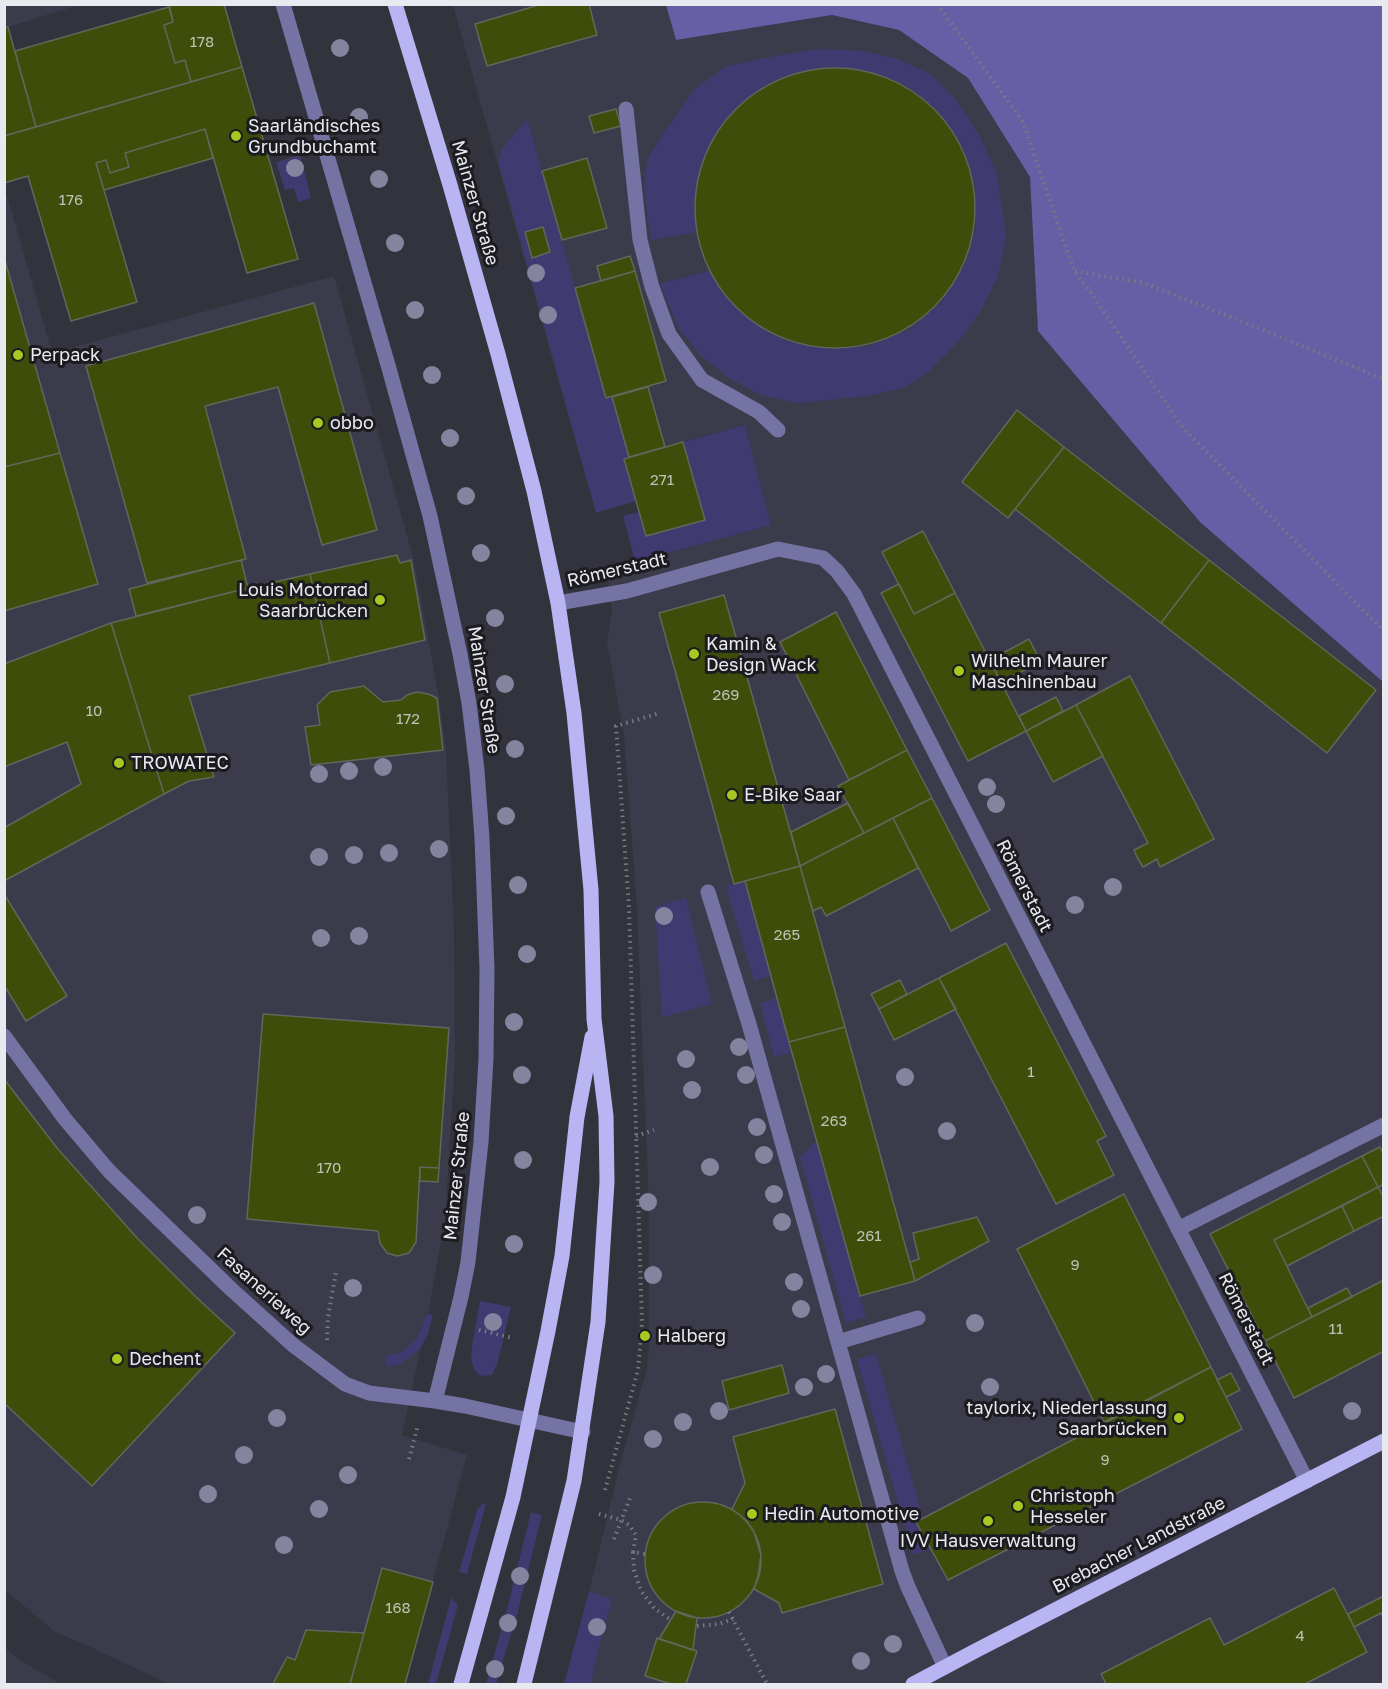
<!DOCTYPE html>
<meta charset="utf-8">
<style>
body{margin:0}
#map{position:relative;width:1388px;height:1689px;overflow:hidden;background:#33333d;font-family:"Golos Text",sans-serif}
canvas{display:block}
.frame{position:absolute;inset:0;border:6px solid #e9e9f0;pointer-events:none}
</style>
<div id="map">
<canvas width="1388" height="1689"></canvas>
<div class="frame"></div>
</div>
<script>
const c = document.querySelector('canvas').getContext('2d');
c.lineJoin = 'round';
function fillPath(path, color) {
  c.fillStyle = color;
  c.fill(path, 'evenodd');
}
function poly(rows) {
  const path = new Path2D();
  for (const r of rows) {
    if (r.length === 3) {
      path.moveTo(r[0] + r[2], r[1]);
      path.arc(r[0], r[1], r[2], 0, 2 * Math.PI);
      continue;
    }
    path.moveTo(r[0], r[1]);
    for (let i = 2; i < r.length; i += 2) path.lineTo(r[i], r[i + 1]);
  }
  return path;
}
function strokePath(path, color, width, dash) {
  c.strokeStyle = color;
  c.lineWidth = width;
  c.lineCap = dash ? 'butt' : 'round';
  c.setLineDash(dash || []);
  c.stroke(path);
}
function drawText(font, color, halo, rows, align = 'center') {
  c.font = font + ' "Golos Text",sans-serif';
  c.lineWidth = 6;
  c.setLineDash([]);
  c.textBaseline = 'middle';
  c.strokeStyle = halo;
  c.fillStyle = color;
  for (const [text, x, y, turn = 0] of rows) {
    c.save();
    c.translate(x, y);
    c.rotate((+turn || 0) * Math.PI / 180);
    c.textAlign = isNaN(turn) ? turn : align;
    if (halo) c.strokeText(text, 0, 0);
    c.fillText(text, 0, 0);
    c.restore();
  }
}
fillPath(poly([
 [5,5,79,5,8,27,36,127,5,136],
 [453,5,666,5,676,40,832,15,899,30,968,78,1030,177,1038,331,1200,522,1383,682,1383,1684,564,1684,589,1592,620,1465,647,1368,649,1348,649,1207,637,908,624,734,607,644,612,610,607,570,771,525,745,425,583,468],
 [4,185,52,353,334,276,413,557,439,698,446,750,454,930,455,1059,445,1219,426,1324,402,1435,467,1455,405,1684,169,1684,84,1644,55,1632,5,1590],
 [4,1647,20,1660,61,1684,5,1684]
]), '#3c3b4c');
fillPath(poly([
 [818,49,864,51,898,59,930,74,954,97,978,133,997,174,1006,236,998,276,980,312,958,342,928,372,903,388,868,396,797,403,761,395,729,378,701,356,679,329,660,284,709,271,720,290,750,320,786,341,828,349,869,346,909,330,941,303,964,267,976,227,975,185,962,145,937,110,904,84,865,70,823,67,782,77,746,99,718,130,700,169,695,210,697,232,651,240,644,188,647,161,664,132,696,88,727,66,775,56],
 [527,119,606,398,612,397,629,457,624,459,636,501,596,513,498,160,502,149],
 [300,155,311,198,298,202,294,188,285,190,276,162],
 [745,425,771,525,635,562,623,516,639,512,646,536,705,520,683,442],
 [745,881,770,976,754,981,726,886],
 [686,898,712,1004,662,1017,655,907],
 [777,998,791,1052,774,1057,760,1003],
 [816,1141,866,1317,846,1323,800,1157],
 [480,1301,511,1307,497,1365,492,1375,480,1376,474,1369,471,1360,472,1345],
 [427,1314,433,1315,428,1334,420,1349,402,1363,387,1367,385,1356,400,1353,414,1342,421,1330],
 [876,1354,923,1518,917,1522,931,1548,913,1555,857,1359],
 [482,1504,486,1504,467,1574,459,1572,477,1510],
 [531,1512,542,1515,518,1611,496,1684,486,1684,507,1609],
 [589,1592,612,1599,597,1654,591,1684,564,1684],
 [451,1598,458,1605,436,1684,428,1684]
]), '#403a70');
fillPath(poly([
 [666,5,1383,5,1383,682,1200,522,1038,331,1030,177,968,78,899,30,832,15,676,40]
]), '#665fa6');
const building = poly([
 [169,4,224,4,242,67,191,82,185,60,175,63,164,25,173,22,169,4],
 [542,4,589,4,597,35,487,66,475,24,542,4],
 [169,7,173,22,164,25,175,63,185,60,191,82,36,127,15,51,169,7],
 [4,27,8,27,36,127,4,136,4,27],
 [242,67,298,259,247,273,205,129,125,153,129,167,110,173,106,160,96,163,137,302,71,321,28,176,4,183,4,136,242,67],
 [835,208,140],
 [616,109,621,126,594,133,589,116,616,109],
 [205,129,213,158,104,190,96,163,106,160,110,173,129,167,125,153,205,129],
 [587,158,607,228,562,240,542,171,587,158],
 [543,227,550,252,532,258,525,232,543,227],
 [630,256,635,271,601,281,597,266,630,256],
 [4,257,60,453,4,467,4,257],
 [635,271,666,381,606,398,575,288,635,271],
 [314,303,377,530,322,545,278,387,205,406,246,559,147,583,86,366,314,303],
 [648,387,665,447,629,457,612,397,648,387],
 [1017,410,1064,447,1008,518,962,482,1017,410],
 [683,442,705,520,646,536,624,459,683,442],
 [1064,447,1209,560,1161,623,1015,509,1064,447],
 [60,453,98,584,4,611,4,467,60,453],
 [923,531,955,593,914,614,882,552,923,531],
 [397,555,400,563,411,560,425,640,330,663,310,574,397,555],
 [241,560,248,588,136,616,129,589,241,560],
 [1209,560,1376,690,1327,753,1161,623,1209,560],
 [310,574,330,663,189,696,214,777,189,781,164,794,111,623,248,588,310,574],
 [899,584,914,614,955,593,1026,731,968,761,881,593,899,584],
 [724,595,800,866,734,884,659,613,724,595],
 [836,612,907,750,849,780,780,642,836,612],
 [111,623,164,794,4,881,4,828,81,784,67,742,4,767,4,664,111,623],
 [1029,639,1041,662,1001,682,990,660,1029,639],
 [1130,676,1214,839,1160,867,1157,859,1143,867,1138,859,1134,850,1148,843,1076,705,1130,676],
 [364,686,383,702,401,700,407,695,417,692,428,694,437,698,443,750,311,765,305,727,320,725,317,705,330,692,364,686],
 [1056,697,1063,711,1026,731,1019,716,1056,697],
 [1076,705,1103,756,1053,782,1026,731,1076,705],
 [907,750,932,798,864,833,838,786,907,750],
 [932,798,990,910,951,931,893,818,932,798],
 [848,803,864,833,800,866,791,832,848,803],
 [893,818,918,868,826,916,821,907,813,911,800,866,893,818],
 [800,866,845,1027,789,1042,745,881,800,866],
 [4,894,67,996,26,1021,4,985,4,894],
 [1006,943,1106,1136,1097,1141,1114,1175,1056,1204,939,978,1006,943],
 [939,978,956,1009,894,1040,879,1009,939,978],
 [900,980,907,994,879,1009,871,994,900,980],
 [263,1014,449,1028,439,1168,420,1167,416,1242,409,1253,397,1256,387,1253,380,1243,378,1231,247,1219,263,1014],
 [845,1027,915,1281,860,1296,789,1042,845,1027],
 [4,1079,57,1148,138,1239,195,1296,235,1333,92,1486,4,1403,4,1079],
 [1380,1147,1384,1155,1384,1184,1378,1187,1362,1156,1380,1147],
 [1362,1156,1378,1187,1274,1240,1312,1317,1265,1341,1210,1234,1362,1156],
 [420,1167,439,1168,438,1182,420,1181,420,1167],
 [1378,1187,1384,1198,1384,1216,1354,1231,1342,1206,1378,1187],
 [1124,1194,1211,1367,1104,1422,1017,1249,1124,1194],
 [1342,1206,1354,1231,1287,1266,1274,1240,1342,1206],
 [977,1217,989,1241,915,1281,910,1262,919,1259,913,1233,977,1217],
 [1384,1280,1384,1351,1294,1398,1265,1341,1384,1280],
 [1347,1288,1352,1297,1312,1317,1308,1308,1347,1288],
 [782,1365,789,1393,729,1410,722,1381,782,1365],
 [1211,1367,1242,1429,948,1580,916,1522,1211,1367],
 [1231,1373,1240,1390,1226,1397,1217,1380,1231,1373],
 [835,1409,883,1584,782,1613,779,1603,754,1589,758,1576,761,1555,754,1532,746,1520,732,1509,745,1483,733,1437,835,1409],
 [703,1560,58],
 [382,1568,433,1582,405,1684,350,1684,382,1568],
 [1334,1588,1367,1652,1305,1684,1106,1684,1101,1674,1210,1618,1224,1645,1334,1588],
 [1384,1596,1384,1618,1381,1613,1354,1627,1348,1614,1384,1596],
 [676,1611,697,1618,693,1650,659,1639,676,1611],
 [306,1630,364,1633,350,1684,273,1684,287,1657,295,1660,306,1630],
 [657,1638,697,1651,686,1684,671,1684,645,1676,657,1638]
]);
fillPath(building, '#3f4d0b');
strokePath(building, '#63665b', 1.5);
strokePath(poly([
 [937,4,1023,122,1074,271,1089,290,1183,428,1384,631],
 [1075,271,1143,283,1221,313,1384,379],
 [636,1136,654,1130],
 [479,1330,513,1338],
 [327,1340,328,1317,336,1272],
 [409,1459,418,1425],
 [605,1490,638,1370,642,1323,629,907,616,726,660,713],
 [599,1514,621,1520,629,1525,636,1535,633,1552,645,1554],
 [614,1539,630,1498],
 [633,1552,634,1570,641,1591,654,1608,671,1620],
 [729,1612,767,1684],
 [697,1626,719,1624,733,1619]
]), '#7a7a83', 4, [1.5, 4.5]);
strokePath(poly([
 [283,4,388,365,430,516,460,654,469,703,477,770,482,838,487,969,486,1059,481,1142,468,1262,461,1297,435,1401],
 [626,109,640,240,652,287,669,334,702,380,759,412,778,430],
 [558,603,627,591,778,549,823,558,837,571,854,594,1307,1481],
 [708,892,749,1024,902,1571,908,1587,945,1667],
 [4,1036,65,1119,109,1171,231,1289,293,1345,345,1384,369,1393,435,1401,465,1406,583,1432],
 [1178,1229,1384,1125],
 [838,1342,918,1318]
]), '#7572a4', 15);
strokePath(poly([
 [395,4,450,185,498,354,534,491,558,603,574,713,591,890,594,1019,606,1116,607,1182,598,1322,574,1481,524,1684],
 [461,1684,513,1497,548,1331,562,1256,577,1117,592,1037],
 [913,1684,977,1650,1384,1441]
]), '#b8b5f2', 15);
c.fillStyle = '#85849f';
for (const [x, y] of [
 [340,48],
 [359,117],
 [295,168],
 [379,179],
 [395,243],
 [536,273],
 [415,310],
 [548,315],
 [432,375],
 [450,438],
 [466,496],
 [481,553],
 [495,618],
 [505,684],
 [515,749],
 [383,767],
 [349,771],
 [319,774],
 [987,787],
 [996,804],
 [506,816],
 [439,849],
 [389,853],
 [354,855],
 [319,857],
 [518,885],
 [1113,887],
 [1075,905],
 [664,916],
 [359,936],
 [321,938],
 [527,954],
 [514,1022],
 [739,1047],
 [686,1059],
 [522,1075],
 [746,1075],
 [905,1077],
 [692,1090],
 [757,1127],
 [947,1131],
 [764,1155],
 [523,1160],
 [710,1167],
 [774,1194],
 [648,1202],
 [197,1215],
 [782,1222],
 [514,1244],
 [653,1275],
 [794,1282],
 [353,1288],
 [801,1309],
 [493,1322],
 [975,1323],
 [826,1374],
 [804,1387],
 [990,1387],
 [719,1411],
 [1352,1411],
 [277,1418],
 [683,1422],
 [653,1439],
 [244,1455],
 [348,1475],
 [208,1494],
 [319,1509],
 [284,1545],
 [520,1576],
 [508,1623],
 [597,1627],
 [893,1644],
 [861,1661],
 [495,1669]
]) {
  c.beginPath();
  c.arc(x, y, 9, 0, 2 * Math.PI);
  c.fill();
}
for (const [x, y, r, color] of [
 [236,136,6,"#a6c821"],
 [18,355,6,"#a6c821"],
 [318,423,6,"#a6c821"],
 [380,600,6,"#a6c821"],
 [694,654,6,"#a6c821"],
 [959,671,6,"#a6c821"],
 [119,763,6,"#a6c821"],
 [732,795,6,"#a6c821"],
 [645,1336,6,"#a6c821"],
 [117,1359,6,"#a6c821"],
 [1179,1418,6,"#a6c821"],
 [1018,1506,6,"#a6c821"],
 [752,1514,6,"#a6c821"],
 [988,1521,6,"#a6c821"]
]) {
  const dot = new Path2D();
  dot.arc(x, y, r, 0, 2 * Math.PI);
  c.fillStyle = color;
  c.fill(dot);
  strokePath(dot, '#1b1b20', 2);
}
drawText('15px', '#bec2b7', null, [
 ["178",202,42],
 ["176",71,200],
 ["271",662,480],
 ["269",726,695],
 ["10",94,711],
 ["172",408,719],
 ["265",787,935],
 ["1",1031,1072],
 ["263",834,1121],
 ["170",329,1168],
 ["261",869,1236],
 ["9",1075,1265],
 ["11",1336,1329],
 ["9",1105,1460],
 ["168",398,1608],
 ["4",1300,1636]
]);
drawText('18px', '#e9e9f0', '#1b1b20', [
 ["Saarländisches",248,126],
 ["Grundbuchamt",248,147],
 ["Perpack",30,355],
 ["obbo",330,423],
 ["Louis Motorrad",368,590,"right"],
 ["Saarbrücken",368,611,"right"],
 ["Kamin &",706,644],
 ["Design Wack",706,665],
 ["Wilhelm Maurer",971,661],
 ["Maschinenbau",971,682],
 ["TROWATEC",131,763],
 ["E-Bike Saar",744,795],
 ["Halberg",657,1336],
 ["Dechent",129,1359],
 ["taylorix, Niederlassung",1167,1408,"right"],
 ["Saarbrücken",1167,1429,"right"],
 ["Christoph",1030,1496],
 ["Hesseler",1030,1517],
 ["Hedin Automotive",764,1514],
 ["IVV Hausverwaltung",988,1541,"center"]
], 'left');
drawText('18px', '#e9e9f0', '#1b1b20', [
 ["Mainzer Straße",475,203,74],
 ["Römerstadt",617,570,-13],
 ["Mainzer Straße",484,690,81],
 ["Römerstadt",1024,886,63],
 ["Mainzer Straße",457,1176,-84],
 ["Fasanerieweg",264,1291,42],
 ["Römerstadt",1246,1319,63],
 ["Brebacher Landstraße",1139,1545,-27]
]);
</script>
